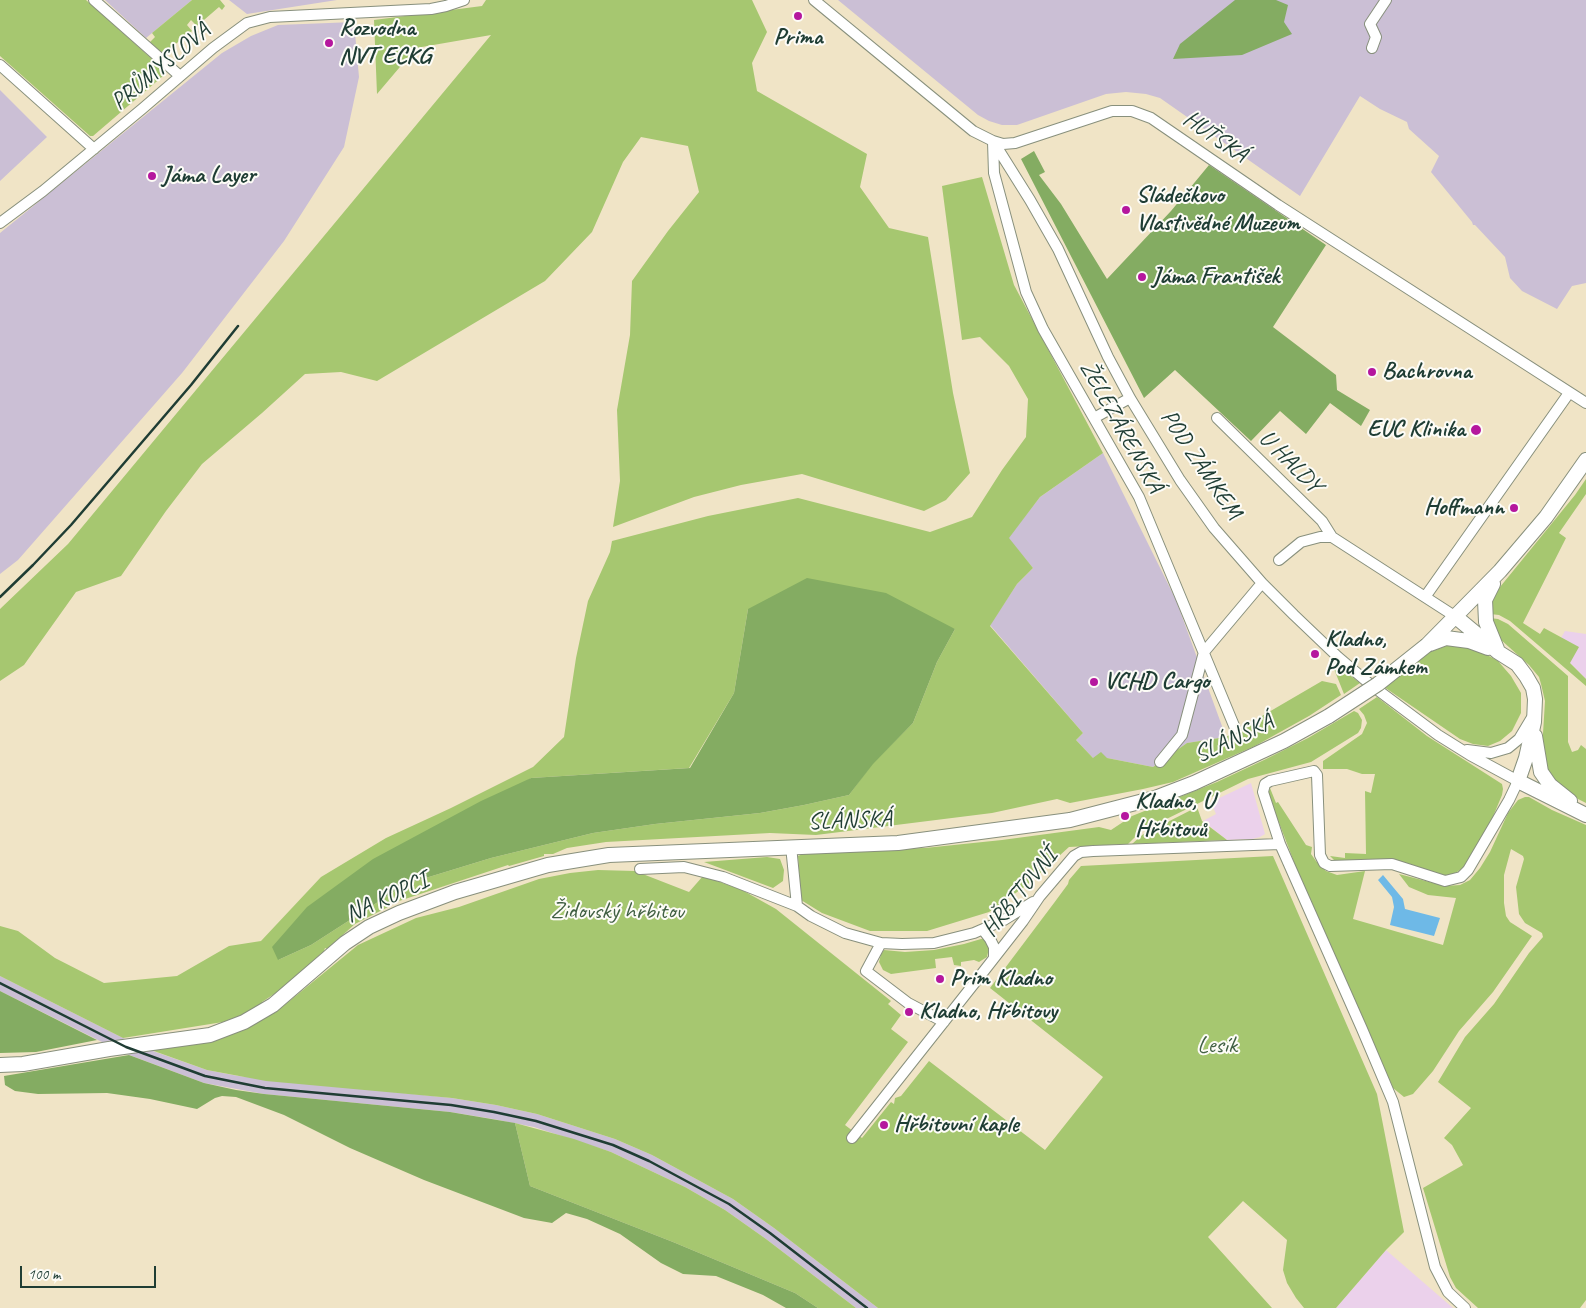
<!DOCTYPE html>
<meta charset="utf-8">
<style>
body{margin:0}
#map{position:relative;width:1586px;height:1308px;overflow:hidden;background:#f0e4c6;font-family:Caveat,sans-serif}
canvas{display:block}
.scale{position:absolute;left:20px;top:1266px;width:136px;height:22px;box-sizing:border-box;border:2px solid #1f3d34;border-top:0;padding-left:6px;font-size:15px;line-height:18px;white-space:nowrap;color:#1f3d34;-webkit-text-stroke:4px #fdfcf7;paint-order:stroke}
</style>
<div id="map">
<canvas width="1586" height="1308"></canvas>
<div class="scale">100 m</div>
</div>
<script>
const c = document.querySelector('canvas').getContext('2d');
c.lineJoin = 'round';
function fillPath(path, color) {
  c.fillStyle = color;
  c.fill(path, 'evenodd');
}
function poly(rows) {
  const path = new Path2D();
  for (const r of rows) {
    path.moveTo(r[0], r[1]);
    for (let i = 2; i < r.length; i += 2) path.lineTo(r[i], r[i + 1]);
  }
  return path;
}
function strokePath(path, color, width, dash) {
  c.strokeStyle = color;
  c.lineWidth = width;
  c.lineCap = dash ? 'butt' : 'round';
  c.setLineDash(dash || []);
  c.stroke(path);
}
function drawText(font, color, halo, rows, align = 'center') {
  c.font = font + ' Caveat,sans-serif';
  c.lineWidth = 4;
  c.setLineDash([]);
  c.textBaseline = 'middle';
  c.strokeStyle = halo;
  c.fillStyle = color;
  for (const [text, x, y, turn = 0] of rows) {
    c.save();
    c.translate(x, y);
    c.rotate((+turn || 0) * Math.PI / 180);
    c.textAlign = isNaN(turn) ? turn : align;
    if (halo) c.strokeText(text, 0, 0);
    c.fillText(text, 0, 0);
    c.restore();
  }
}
fillPath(poly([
 [1565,631,1586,634,1586,679,1570,663,1569,643,1561,638],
 [1251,783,1265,834,1260,837,1252,839,1227,840,1203,821,1216,814,1212,805,1215,800],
 [1386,1250,1453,1308,1336,1308]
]), '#ebd1eb');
fillPath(poly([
 [105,0,192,0,146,38],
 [229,0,337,0,247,14],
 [838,0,1586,0,1586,283,1572,286,1557,309,1522,291,1510,278,1505,257,1475,225,1473,225,1472,222,1431,172,1439,156,1409,129,1407,122,1380,109,1360,96,1300,196,1160,98,1146,94,1126,92,1106,94,1017,125,1002,125,989,121,978,115],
 [354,22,359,77,344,147,284,241,182,373,18,560,0,574,0,233,222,53,251,36,278,25],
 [0,90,47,137,0,181],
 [1103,453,1176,600,1226,737,1187,743,1153,767,1107,758,1093,758,1076,740,1083,733,990,625,1017,584,1033,568,1008,538,1040,497],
 [0,976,129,1041,150,1050,207,1070,238,1076,452,1098,496,1105,537,1114,615,1139,652,1155,733,1199,774,1228,878,1308,856,1308,766,1239,725,1210,685,1187,611,1152,534,1127,493,1119,450,1112,264,1094,204,1083,124,1053,0,991]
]), '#cbbfd5');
fillPath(poly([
 [0,0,86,0,162,68,164,71,163,76,93,136,90,136,0,56],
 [192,0,220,0,225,6,222,10,219,7,197,26,191,20,187,25,192,31,163,54,150,42,155,37,152,33],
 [486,0,752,0,767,32,752,63,757,91,867,154,860,187,889,228,928,237,953,393,970,473,946,500,924,511,802,474,741,485,694,497,613,527,620,481,617,410,630,335,632,281,668,231,699,192,688,146,641,137,623,162,592,232,545,281,377,381,341,372,305,374,262,413,202,464,166,511,121,576,76,592,24,665,0,681,0,609,68,544,491,35,416,48,377,94,374,20,482,6],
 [982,177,1014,285,1103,453,1040,497,1009,538,1033,568,1017,584,990,626,1083,733,1076,740,1093,758,1101,752,1107,758,1153,767,1187,743,1226,737,1322,681,1336,684,1341,695,1309,716,1255,746,1173,782,1143,789,1070,803,1057,799,992,813,816,835,770,833,606,842,567,848,553,854,544,854,544,856,509,866,508,865,390,904,390,906,355,924,327,949,325,948,324,951,280,990,262,1002,262,1003,242,1015,223,1022,123,1038,0,976,0,926,18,931,55,958,104,983,177,976,229,946,261,941,321,877,386,838,451,808,533,767,564,737,576,658,588,601,610,552,612,541,708,516,798,498,930,532,972,517,1002,470,1026,437,1028,399,1009,366,980,337,962,340,942,186],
 [748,609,955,629,937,662,913,723,872,764,849,795,804,805,760,813,655,824,593,833,491,858,406,884,311,945,278,960,531,778,689,768,734,693],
 [1586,479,1586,494,1559,533,1566,538,1523,623,1540,634,1544,628,1579,647,1570,663,1586,679,1586,686,1510,621,1499,615,1490,614,1493,598,1500,587,1575,495],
 [1490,618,1498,619,1508,624,1568,676,1568,742,1572,752,1578,750,1581,745,1586,749,1586,803,1576,798,1550,778,1542,750,1545,701,1541,684,1539,677,1529,665,1500,639],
 [1449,645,1465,646,1480,651,1498,661,1511,676,1521,693,1521,713,1512,731,1500,741,1488,746,1473,744,1460,739,1384,687,1430,652],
 [1332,664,1347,673,1360,683,1344,694],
 [1377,697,1427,736,1502,784,1503,789,1502,795,1492,819,1465,866,1457,872,1449,876,1440,876,1358,861,1334,860,1330,856,1345,858,1345,853,1366,854,1365,791,1371,793,1375,774,1362,774,1347,769,1323,769,1323,761,1362,734,1367,723,1364,715,1359,709],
 [1354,711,1358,713,1362,720,1361,728,1358,733,1311,762,1248,779,1140,832,1128,844,1069,847,1027,885,989,912,927,931,870,931,822,913,801,900,798,856,810,851,925,848,1002,840,1099,827,1111,830,1132,816,1217,782,1264,760,1308,738],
 [1270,788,1276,803,1278,802,1306,845,1312,847,1311,854,1316,861,1326,871,1337,875,1365,871,1353,919,1443,945,1456,898,1428,895,1409,887,1399,874,1445,886,1460,885,1470,880,1480,868,1490,852,1508,813,1518,800,1525,797,1529,797,1552,810,1586,825,1586,1300,1580,1308,1478,1308,1456,1288,1450,1277,1423,1188,1463,1165,1452,1145,1444,1138,1471,1108,1438,1082,1465,1037,1494,1004,1529,953,1543,937,1542,933,1525,923,1519,914,1516,887,1524,859,1523,856,1511,849,1504,875,1504,903,1506,916,1510,922,1532,936,1493,992,1459,1031,1433,1071,1413,1094,1404,1097,1393,1088,1299,875,1268,794],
 [1197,807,1202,821,1227,840,1132,844,1142,835],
 [1273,856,1377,1094,1404,1232,1386,1250,1336,1308,1304,1308,1296,1298,1287,1283,1283,1270,1287,1240,1243,1201,1208,1237,1272,1308,878,1308,774,1228,733,1199,652,1155,615,1139,537,1114,496,1105,452,1098,266,1081,207,1070,151,1050,159,1047,225,1037,276,1012,358,945,416,918,459,907,539,879,570,873,598,870,635,871,689,892,703,876,742,890,776,909,891,1001,888,1004,901,1015,891,1029,908,1042,845,1125,862,1138,891,1102,894,1104,895,1098,901,1096,929,1061,1045,1150,1103,1077,990,988,1054,903,1068,884,1069,880,1081,866],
 [767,857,780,859,784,870,783,881,773,888,704,862],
 [981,939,985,939,989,948,987,957,979,962,974,960,961,962,961,966,954,965,952,957,935,959,936,968,891,974,883,970,879,962,881,954,884,950,905,952,934,950,964,944],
 [515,1123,574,1139,611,1152,685,1187,725,1210,766,1239,856,1308,818,1308,795,1293,673,1242,530,1186]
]), '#a6c770');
fillPath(poly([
 [1235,0,1276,0,1288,5,1284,22,1292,34,1242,55,1173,59,1180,44],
 [1034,151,1045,172,1039,175,1061,204,1107,279,1171,211,1209,165,1326,245,1273,327,1336,375,1337,390,1370,410,1361,426,1330,403,1306,434,1280,411,1251,441,1175,370,1144,398,1021,159],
 [807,578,886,593,955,629,937,662,913,723,873,764,849,795,804,805,760,813,655,824,593,833,491,858,406,884,311,945,278,960,272,947,307,907,373,859,481,801,531,778,690,768,734,693,748,609],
 [0,991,97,1040,36,1052,0,1053],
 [129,1055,204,1083,236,1090,264,1094,450,1112,515,1123,530,1186,673,1242,795,1293,818,1308,786,1308,763,1295,716,1276,683,1274,661,1263,620,1234,587,1219,566,1213,552,1223,524,1218,424,1180,350,1148,284,1115,236,1097,222,1096,215,1098,197,1109,150,1099,107,1093,38,1094,15,1091,5,1085,4,1076]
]), '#84ac62');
fillPath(poly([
 [1383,875,1403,899,1405,909,1440,918,1434,936,1390,925,1394,907,1392,897,1378,880]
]), '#6eb9e7');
const minor = poly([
 [94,0,180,76],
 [814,0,973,131,993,141,1003,144,1015,143,1112,111,1132,111,1151,118,1278,205,1586,403],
 [1372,48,1376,37,1370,24,1386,0],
 [0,65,94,149],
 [993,141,1030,200,1058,249,1108,357,1130,398,1180,480,1214,528,1262,583,1294,615,1338,657,1371,685,1438,735,1470,755,1518,781,1509,800,1468,870,1461,877,1445,881,1392,864,1330,866,1324,863,1320,855,1317,775,1314,771,1270,781,1265,784,1263,792,1280,844,1362,1029,1393,1102,1435,1267,1448,1292,1465,1308],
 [993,142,994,173,1026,292,1043,329,1139,497,1235,728],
 [0,223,43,191,142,109,213,48,247,23,270,17,431,9,446,6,464,0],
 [1094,418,1130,398],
 [1217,418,1322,521,1332,537],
 [1279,560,1301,542,1320,537,1332,537,1456,617],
 [1425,597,1569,393],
 [1467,750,1491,753,1508,748,1519,739,1531,719],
 [1160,762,1182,735,1204,652,1262,583],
 [791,846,797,906],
 [640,869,684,867,723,877,797,906,811,916,845,933,881,943,902,944,934,943,974,933,1004,920,1033,902],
 [983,930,990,939,994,947,994,958],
 [881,943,866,971,908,1003,944,1022],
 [852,1138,973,985,1023,921,1040,896,1074,856,1081,852,1093,851,1280,844]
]);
const secondary = poly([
 [1493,584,1485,600,1486,622,1497,649],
 [1456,617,1498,652,1517,664,1526,676,1533,688,1535,699,1534,722,1526,758,1518,781,1586,815],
 [1430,644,1446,638,1469,641,1488,648],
 [1427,645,1500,571,1546,517,1586,460],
 [1535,736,1541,772,1550,785,1570,801],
 [0,1065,23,1064,109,1049,210,1035,244,1022,273,1005,345,943,369,927,399,913,455,892,548,865,609,855,898,843,1070,820,1155,798,1194,783,1284,741,1329,716]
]);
strokePath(minor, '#88907d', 12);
strokePath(secondary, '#88907d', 16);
strokePath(minor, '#fff', 10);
strokePath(secondary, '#fff', 14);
strokePath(poly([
 [0,597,33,565,71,525,191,385,238,326],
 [0,983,126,1047,205,1076,265,1088,451,1105,494,1112,536,1121,613,1145,649,1161,729,1204,770,1233,867,1308]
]), '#1f3d34', 2.5);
const secondaryBridge = poly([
 [1329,716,1378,684,1427,645]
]);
strokePath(secondaryBridge, '#88907d', 16, []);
strokePath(secondaryBridge, '#fff', 14);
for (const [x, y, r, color] of [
 [798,16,5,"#b5179e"],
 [329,43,5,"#b5179e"],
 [152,176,5,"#b5179e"],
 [1126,210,5,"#b5179e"],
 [1142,277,5,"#b5179e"],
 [1372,372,5,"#b5179e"],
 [1476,430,6,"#b5179e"],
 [1514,508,5,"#b5179e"],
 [1315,654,5,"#b5179e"],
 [1094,682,5,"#b5179e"],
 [1125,816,5,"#b5179e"],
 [940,979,5,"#b5179e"],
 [909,1012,5,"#b5179e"],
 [884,1125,5,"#b5179e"]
]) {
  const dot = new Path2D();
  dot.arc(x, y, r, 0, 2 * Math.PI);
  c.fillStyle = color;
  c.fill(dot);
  strokePath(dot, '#fdfcf7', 2);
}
drawText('bold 24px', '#1f3d34', '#fdfcf7', [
 ["Rozvodna",339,29],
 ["NVT ECKG",339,57],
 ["Prima",798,38,"center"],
 ["Jáma Layer",162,176],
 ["Sládečkovo",1136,196],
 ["Vlastivědné Muzeum",1136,224],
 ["Jáma František",1152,277],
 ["Bachrovna",1382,372],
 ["EUC Klinika",1465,430,"right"],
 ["Hoffmann",1504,508,"right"],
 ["Kladno,",1325,640],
 ["Pod Zámkem",1325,668],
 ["VCHD Cargo",1104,682],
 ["Kladno, U",1135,802],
 ["Hřbitovů",1135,830],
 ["Prim Kladno",950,979],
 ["Kladno, Hřbitovy",919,1012],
 ["Hřbitovní kaple",894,1125]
], 'left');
drawText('24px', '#1f3d34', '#fdfcf7', [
 ["PRŮMYSLOVÁ",161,67,-40],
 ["HUŤSKÁ",1215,137,35],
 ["ŽELEZÁRENSKÁ",1121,427,61],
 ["U HALDY",1290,462,45],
 ["POD ZÁMKEM",1201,465,56],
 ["SLÁNSKÁ",1234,739,-25],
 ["SLÁNSKÁ",850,821,-2],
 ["HŘBITOVNÍ",1020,893,-51],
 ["NA KOPCI",387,898,-25]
]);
drawText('24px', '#416043', '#fdfcf7', [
 ["Židovský hřbitov",617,912],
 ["Lesík",1217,1046]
]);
</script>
